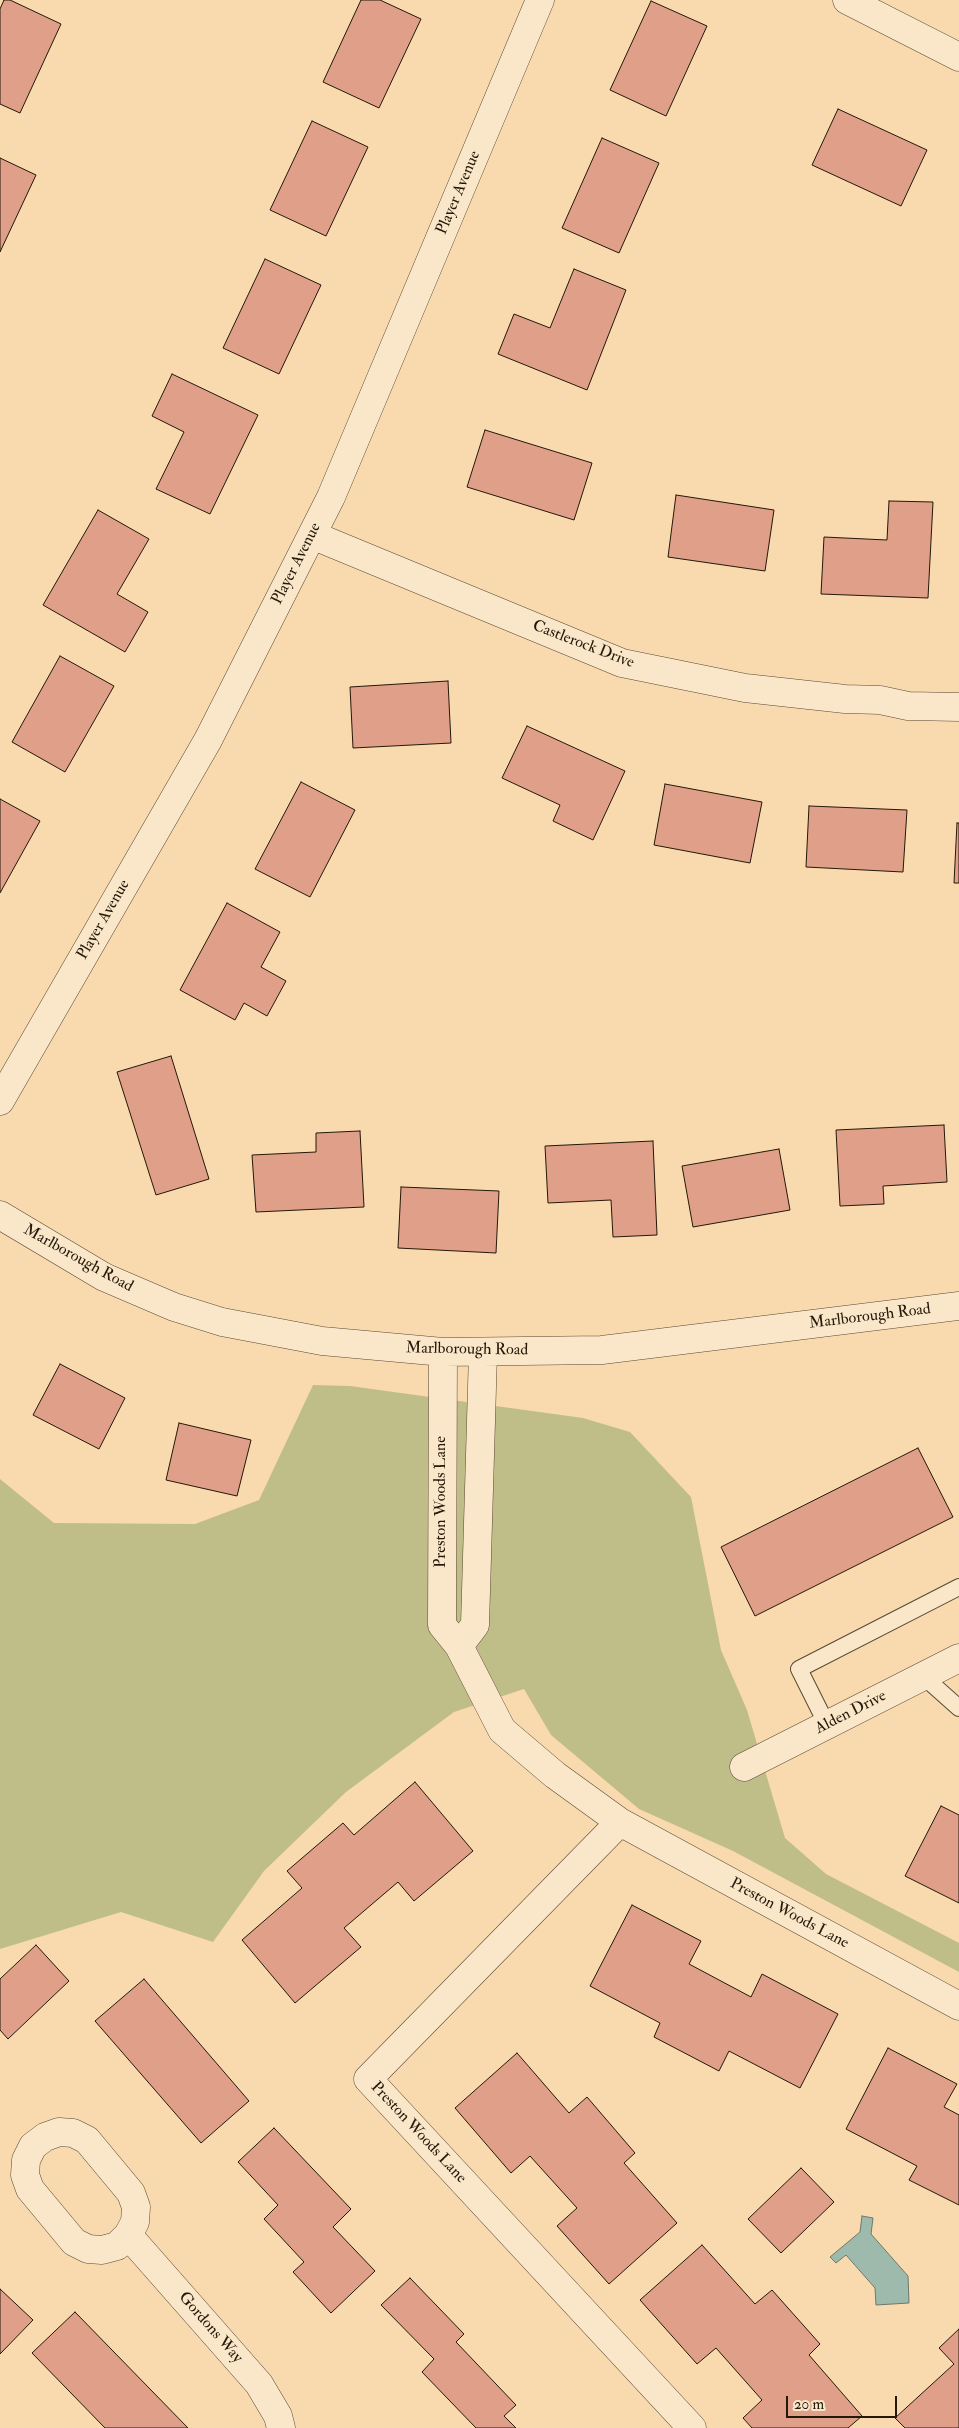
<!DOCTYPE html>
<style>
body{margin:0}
#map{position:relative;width:959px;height:2428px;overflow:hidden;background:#f8daae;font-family:"IM FELL Double Pica",serif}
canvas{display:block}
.scale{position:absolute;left:786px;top:2396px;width:111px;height:22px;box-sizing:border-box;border:2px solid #241808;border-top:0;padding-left:6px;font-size:15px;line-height:18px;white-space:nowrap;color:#241808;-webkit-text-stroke:4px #fae7ca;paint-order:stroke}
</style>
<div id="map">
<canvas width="959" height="2428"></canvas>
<div class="scale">20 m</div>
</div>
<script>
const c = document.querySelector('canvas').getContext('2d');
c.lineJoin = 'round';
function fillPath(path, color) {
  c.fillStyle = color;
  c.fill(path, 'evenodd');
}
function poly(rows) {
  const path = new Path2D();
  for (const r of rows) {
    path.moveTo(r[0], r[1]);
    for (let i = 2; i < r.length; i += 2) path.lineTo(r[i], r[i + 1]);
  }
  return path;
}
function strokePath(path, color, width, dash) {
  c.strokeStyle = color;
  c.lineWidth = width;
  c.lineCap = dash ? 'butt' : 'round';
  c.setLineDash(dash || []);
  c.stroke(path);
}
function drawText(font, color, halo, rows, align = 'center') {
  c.font = font + ' "IM FELL Double Pica",serif';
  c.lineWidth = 5;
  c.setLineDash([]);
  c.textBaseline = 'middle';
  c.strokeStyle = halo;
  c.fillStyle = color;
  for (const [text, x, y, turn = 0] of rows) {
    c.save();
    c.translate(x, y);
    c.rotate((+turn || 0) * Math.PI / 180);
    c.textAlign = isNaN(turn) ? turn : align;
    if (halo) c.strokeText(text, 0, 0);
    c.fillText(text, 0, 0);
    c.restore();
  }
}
fillPath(poly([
 [313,1385,350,1386,583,1418,630,1432,691,1497,721,1650,747,1710,785,1838,826,1874,959,1943,959,1972,733,1851,639,1809,551,1735,524,1689,454,1712,346,1792,264,1871,213,1942,121,1912,0,1949,0,1479,54,1523,195,1524,259,1500]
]), '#c0be88');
const water = poly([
 [862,2216,873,2218,871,2234,908,2276,909,2303,876,2305,875,2288,846,2255,836,2263,830,2257,860,2232,862,2216]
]);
fillPath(water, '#9dbaac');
strokePath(water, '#6d796a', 1);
const building = poly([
 [4,0,10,0,61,24,20,113,0,104,0,9,4,0],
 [361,0,380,0,421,19,379,108,323,82,361,0],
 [651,1,707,26,666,116,610,90,651,1],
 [838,109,927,150,901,206,812,165,838,109],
 [312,121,368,147,326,236,270,210,312,121],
 [602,138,659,163,619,253,562,228,602,138],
 [0,158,36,175,0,252,0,158],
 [265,259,321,285,279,374,223,348,265,259],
 [574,269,626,290,587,390,498,354,514,314,550,328,574,269],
 [172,374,258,415,210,514,156,489,184,432,152,416,172,374],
 [485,430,592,463,574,520,467,487,485,430],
 [676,495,774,510,765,571,668,557,676,495],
 [889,501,933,502,928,598,821,594,824,537,887,540,889,501],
 [98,510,149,539,117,594,148,612,125,652,43,605,98,510],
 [60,656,114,686,65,772,12,742,60,656],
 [448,681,451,743,353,748,350,687,448,681],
 [527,726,625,771,593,840,553,821,560,805,502,778,527,726],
 [301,782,355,810,310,897,255,869,301,782],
 [665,784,762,802,750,863,654,845,665,784],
 [0,799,40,821,0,893,0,799],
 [809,806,907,810,903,872,806,867,809,806],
 [957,823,959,823,959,883,954,883,957,823],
 [227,903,280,932,261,967,286,981,267,1016,244,1003,235,1020,180,990,227,903],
 [171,1056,209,1179,156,1195,117,1072,171,1056],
 [944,1125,947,1182,883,1186,884,1204,840,1206,836,1130,944,1125],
 [360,1131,364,1207,256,1212,252,1155,316,1152,316,1133,360,1131],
 [653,1141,657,1235,613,1237,611,1200,548,1203,545,1146,653,1141],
 [779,1149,790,1210,693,1227,682,1166,779,1149],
 [401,1187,499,1191,496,1253,398,1248,401,1187],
 [60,1364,125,1398,99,1449,33,1415,60,1364],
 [179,1423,251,1440,237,1496,166,1480,179,1423],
 [918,1448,953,1517,755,1616,721,1547,918,1448],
 [415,1782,473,1851,414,1901,398,1882,344,1928,361,1947,295,2003,242,1940,302,1888,287,1871,343,1823,354,1835,415,1782],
 [941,1806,959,1815,959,1903,905,1876,941,1806],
 [632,1905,701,1941,689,1964,751,1997,762,1974,838,2014,800,2088,729,2051,719,2071,654,2037,660,2023,590,1986,632,1905],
 [36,1945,69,1981,8,2039,0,2030,0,1979,36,1945],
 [144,1979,249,2101,201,2143,95,2021,144,1979],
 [888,2048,957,2084,944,2107,959,2115,959,2205,909,2180,917,2166,846,2129,888,2048],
 [517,2053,569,2113,587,2097,635,2153,624,2163,677,2223,609,2284,557,2226,577,2208,530,2156,511,2173,455,2108,517,2053],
 [274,2128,351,2209,333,2227,375,2271,331,2313,293,2272,304,2262,264,2219,278,2205,238,2162,274,2128],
 [801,2168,834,2202,781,2253,748,2219,801,2168],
 [702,2245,755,2304,772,2290,820,2344,809,2355,862,2416,848,2428,752,2428,743,2418,762,2400,716,2348,697,2364,640,2300,702,2245],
 [410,2278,464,2334,456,2342,516,2405,504,2416,516,2428,476,2428,422,2372,434,2359,381,2305,410,2278],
 [0,2289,33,2320,0,2354,0,2289],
 [75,2312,188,2428,105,2428,32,2353,75,2312],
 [959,2329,959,2428,905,2428,895,2418,954,2364,939,2348,959,2329]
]);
fillPath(building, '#df9f88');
strokePath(building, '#241808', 1);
const lane = poly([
 [923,1676,959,1708],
 [827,1725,799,1669,959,1587]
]);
const street = poly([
 [847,0,959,57],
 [312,535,622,663,745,688,845,699,880,700,908,706,959,707],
 [0,1101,208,740,331,497,540,0],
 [0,1215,104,1277,174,1307,222,1322,322,1341,443,1352,602,1350,959,1306],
 [443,1352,442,1625,459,1646,502,1730,555,1775,620,1822],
 [459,1646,475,1625,483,1353],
 [744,1767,959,1658],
 [59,2132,73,2133,87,2140,131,2193,136,2207,135,2222,128,2235,117,2246,102,2250,88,2249,74,2242,30,2189,25,2175,26,2160,33,2146,45,2137,59,2132],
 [128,2235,259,2384,278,2416,281,2428],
 [692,2428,368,2079,620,1822,959,2006]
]);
strokePath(lane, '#594832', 18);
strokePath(street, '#594832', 29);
strokePath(lane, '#fae7ca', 16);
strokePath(street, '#fae7ca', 28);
drawText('16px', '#241808', '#fae7ca', [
 ["Player Avenue",459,193,-67],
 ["Player Avenue",297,564,-63],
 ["Castlerock Drive",583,645,21],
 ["Player Avenue",104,920,-60],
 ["Marlborough Road",78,1259,29],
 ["Marlborough Road",870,1317,-7],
 ["Marlborough Road",467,1350,1],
 ["Preston Woods Lane",442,1502,-90],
 ["Alden Drive",851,1713,-27],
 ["Preston Woods Lane",789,1914,28],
 ["Preston Woods Lane",418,2133,47],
 ["Gordons Way",210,2328,49]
]);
</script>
